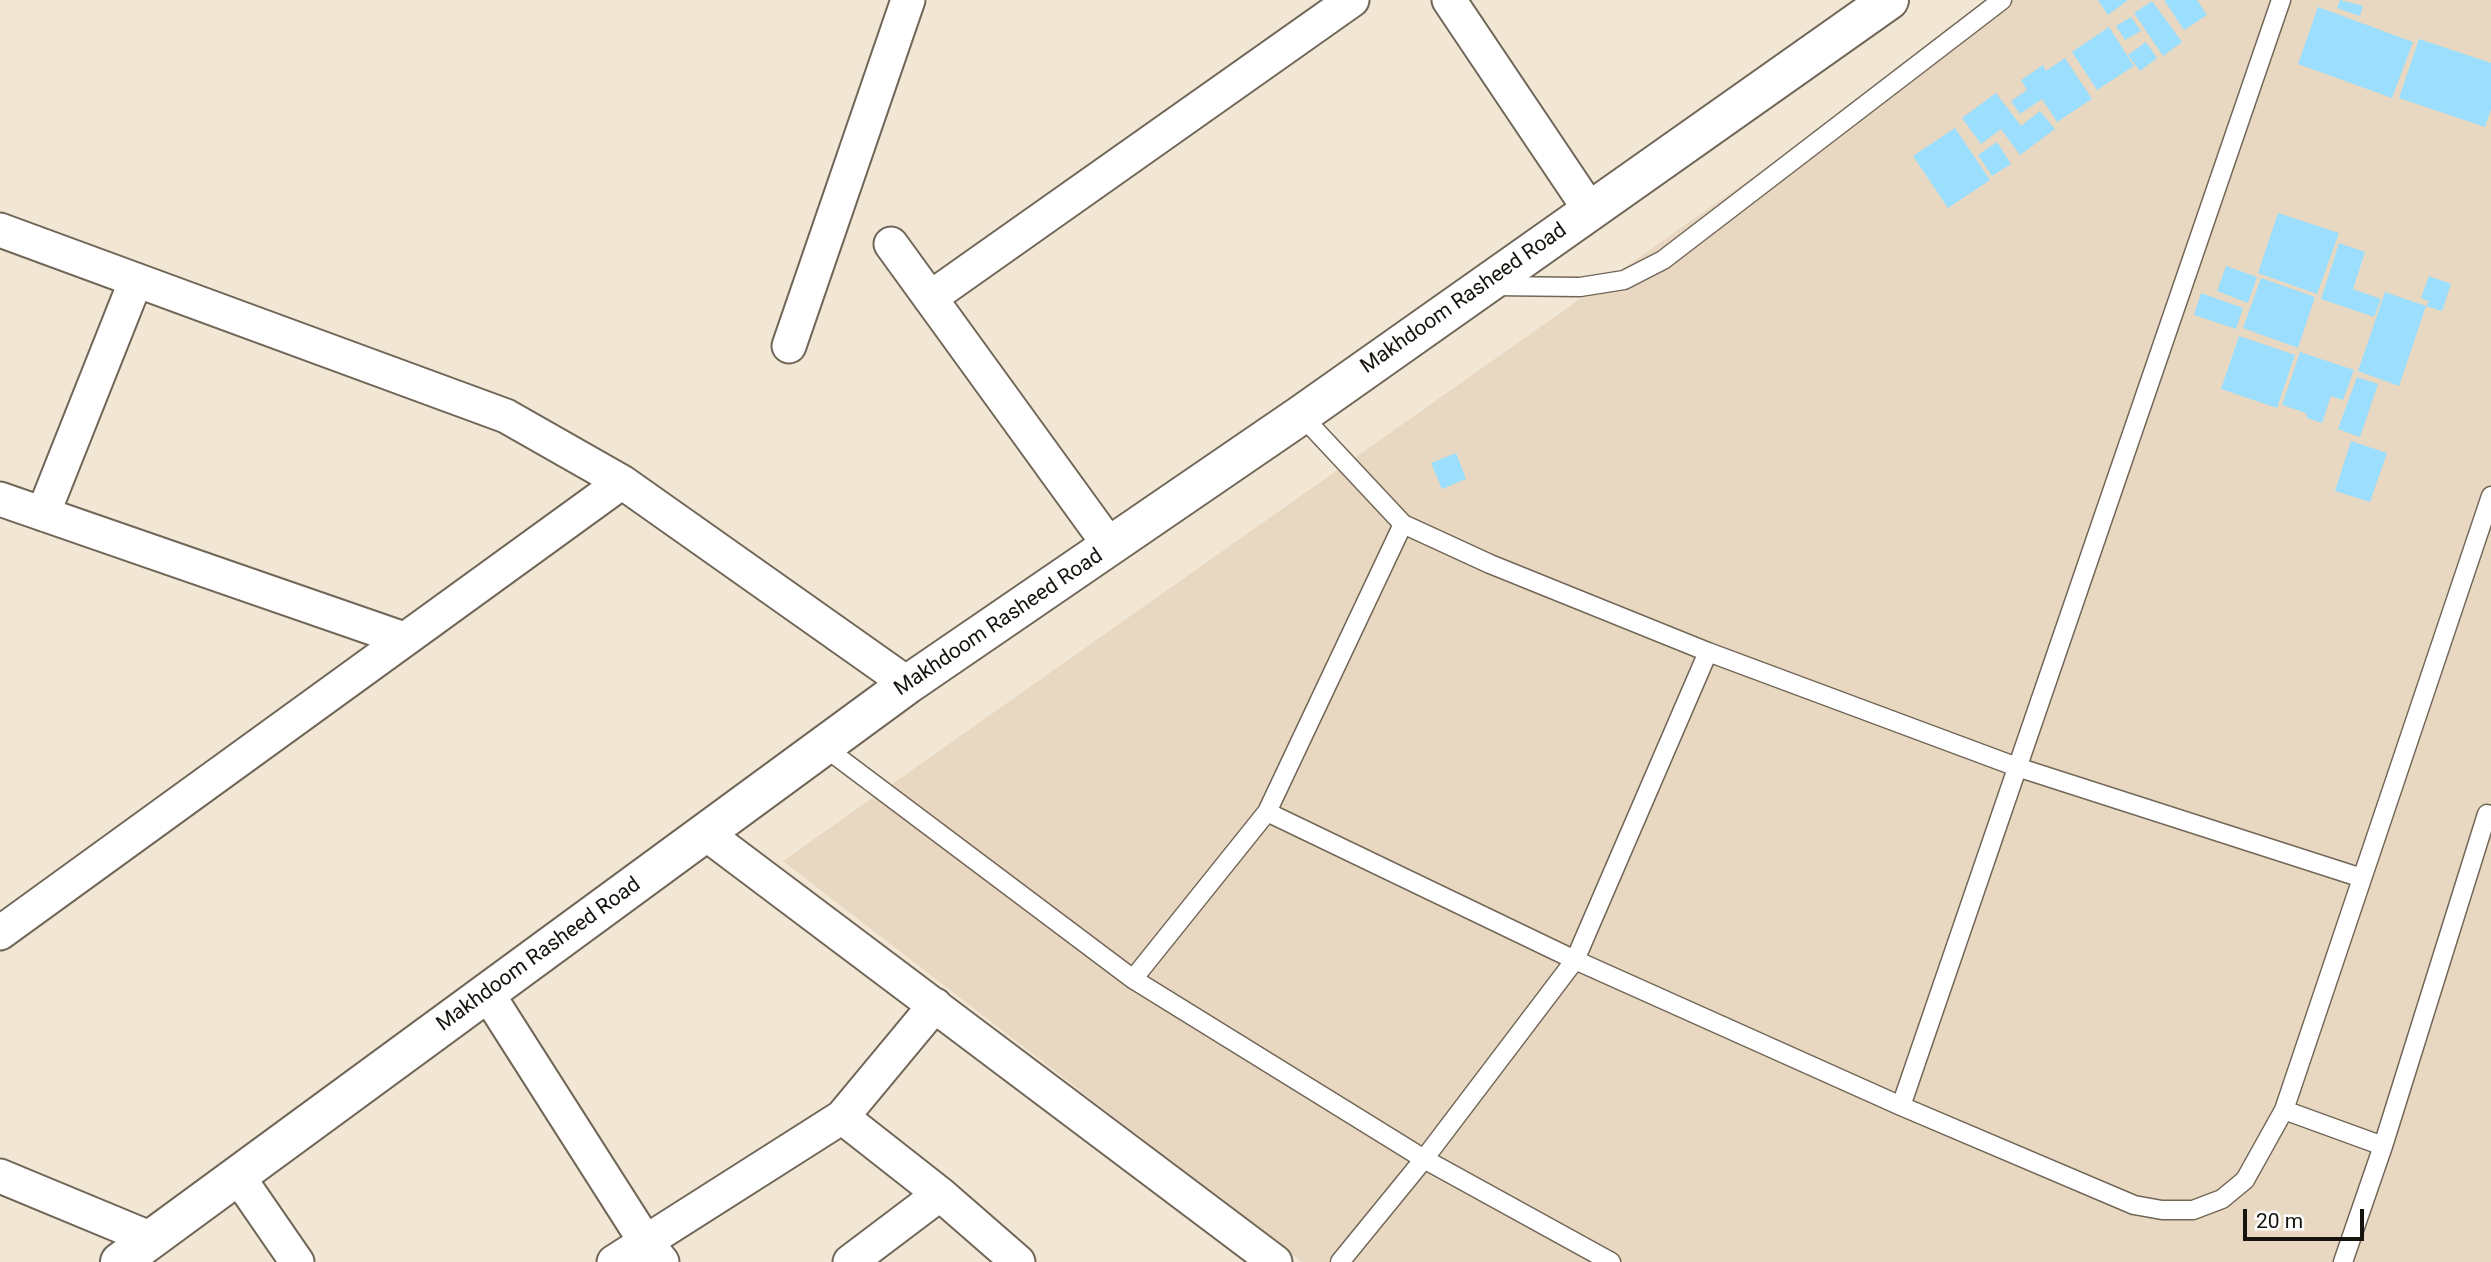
<!DOCTYPE html>
<style>
body{margin:0}
#map{position:relative;width:2491px;height:1262px;overflow:hidden;background:#f2e6d5;font-family:Roboto,sans-serif}
canvas{display:block}
.scale{position:absolute;left:2243px;top:1209px;width:121px;height:32px;box-sizing:border-box;border:4px solid #17130e;border-top:0;padding-left:9px;font-size:21px;line-height:24px;white-space:nowrap;color:#17130e;-webkit-text-stroke:5px #fff;paint-order:stroke}
</style>
<div id="map">
<canvas width="2491" height="1262"></canvas>
<div class="scale">20 m</div>
</div>
<script>
const c = document.querySelector('canvas').getContext('2d');
c.lineJoin = 'round';
function fillPath(path, color) {
  c.fillStyle = color;
  c.fill(path, 'evenodd');
}
function poly(rows) {
  const path = new Path2D();
  for (const r of rows) {
    path.moveTo(r[0], r[1]);
    for (let i = 2; i < r.length; i += 2) path.lineTo(r[i], r[i + 1]);
  }
  return path;
}
function strokePath(path, color, width, dash) {
  c.strokeStyle = color;
  c.lineWidth = width;
  c.lineCap = dash ? 'butt' : 'round';
  c.setLineDash(dash || []);
  c.stroke(path);
}
function drawText(font, color, halo, rows, align = 'center') {
  c.font = font + ' Roboto,sans-serif';
  c.lineWidth = 5;
  c.setLineDash([]);
  c.textBaseline = 'middle';
  c.strokeStyle = halo;
  c.fillStyle = color;
  for (const [text, x, y, turn = 0] of rows) {
    c.save();
    c.translate(x, y);
    c.rotate((+turn || 0) * Math.PI / 180);
    c.textAlign = isNaN(turn) ? turn : align;
    if (halo) c.strokeText(text, 0, 0);
    c.fillText(text, 0, 0);
    c.restore();
  }
}
fillPath(poly([
 [2004,0,2491,0,2491,1262,1302,1262,783,861]
]), '#e9d8c1');
fillPath(poly([
 [2098,0,2128,0,2108,15],
 [2164,0,2197,0,2207,15,2184,30],
 [2340,0,2363,6,2360,16,2337,8],
 [2152,1,2182,42,2163,56,2134,13],
 [2318,7,2413,42,2392,98,2298,64],
 [2131,17,2141,31,2125,40,2116,26],
 [2109,27,2134,66,2097,90,2072,52],
 [2419,39,2491,63,2491,109,2485,127,2399,98],
 [2146,42,2157,58,2140,71,2128,55],
 [2065,58,2092,99,2057,122,2042,99,2020,114,2011,101,2027,90,2021,80,2043,65,2046,71],
 [1996,93,2021,126,2040,111,2055,129,2020,155,2001,129,1981,144,1962,118],
 [1955,128,1990,180,1948,208,1913,156],
 [1997,142,2011,164,1992,176,1978,155],
 [2278,213,2339,233,2317,294,2258,273],
 [2339,243,2365,252,2353,289,2381,299,2374,317,2321,299],
 [2226,266,2257,277,2248,303,2217,291],
 [2429,276,2451,284,2442,311,2426,306,2429,301,2421,298],
 [2261,278,2315,297,2298,348,2243,328],
 [2385,292,2426,306,2399,386,2358,371],
 [2201,293,2243,308,2236,329,2194,315],
 [2239,336,2295,355,2277,408,2221,389],
 [2300,352,2354,370,2343,400,2331,396,2322,423,2307,418,2306,413,2282,405],
 [2357,377,2378,384,2360,437,2338,429],
 [2351,441,2387,453,2370,502,2335,491],
 [1456,453,1466,479,1442,489,1431,463]
]), '#9cdefd');
const service = poly([
 [1494,286,1580,287,1624,280,1663,260,2002,0],
 [1301,415,1403,524,1490,564,1708,652,2017,767,2362,878],
 [1403,524,1267,812,1575,960,1901,1106,2134,1205,2162,1210,2193,1210,2222,1199,2245,1180,2284,1110,2491,496],
 [823,746,1133,979],
 [1267,812,1133,979,1424,1159,1611,1262],
 [1901,1106,2281,0],
 [2284,1110,2383,1146],
 [1340,1262,1424,1159,1575,960,1708,652],
 [2343,1262,2383,1146,2487,814]
]);
const minor = poly([
 [1449,0,1590,210],
 [0,230,506,416,622,482,908,684],
 [891,244,1110,546],
 [930,298,1352,0],
 [789,346,908,0],
 [0,499,404,639],
 [43,514,136,280],
 [705,833,1275,1262],
 [0,933,622,482],
 [487,993,645,1241,662,1262],
 [842,1117,940,1194,1018,1262],
 [237,1175,297,1262],
 [0,1176,152,1239],
 [614,1262,842,1117,935,1005],
 [850,1262,940,1194]
]);
const secondary = poly([
 [120,1262,908,684,1301,415,1889,0]
]);
strokePath(service, '#716657', 21);
strokePath(minor, '#716657', 37);
strokePath(secondary, '#716657', 42);
strokePath(service, '#fff', 18);
strokePath(minor, '#fff', 33);
strokePath(secondary, '#fff', 38);
drawText('21px', '#17130e', '#fff', [
 ["Makhdoom Rasheed Road",1464,299,-35],
 ["Makhdoom Rasheed Road",999,623,-34],
 ["Makhdoom Rasheed Road",539,955,-36]
]);
</script>
